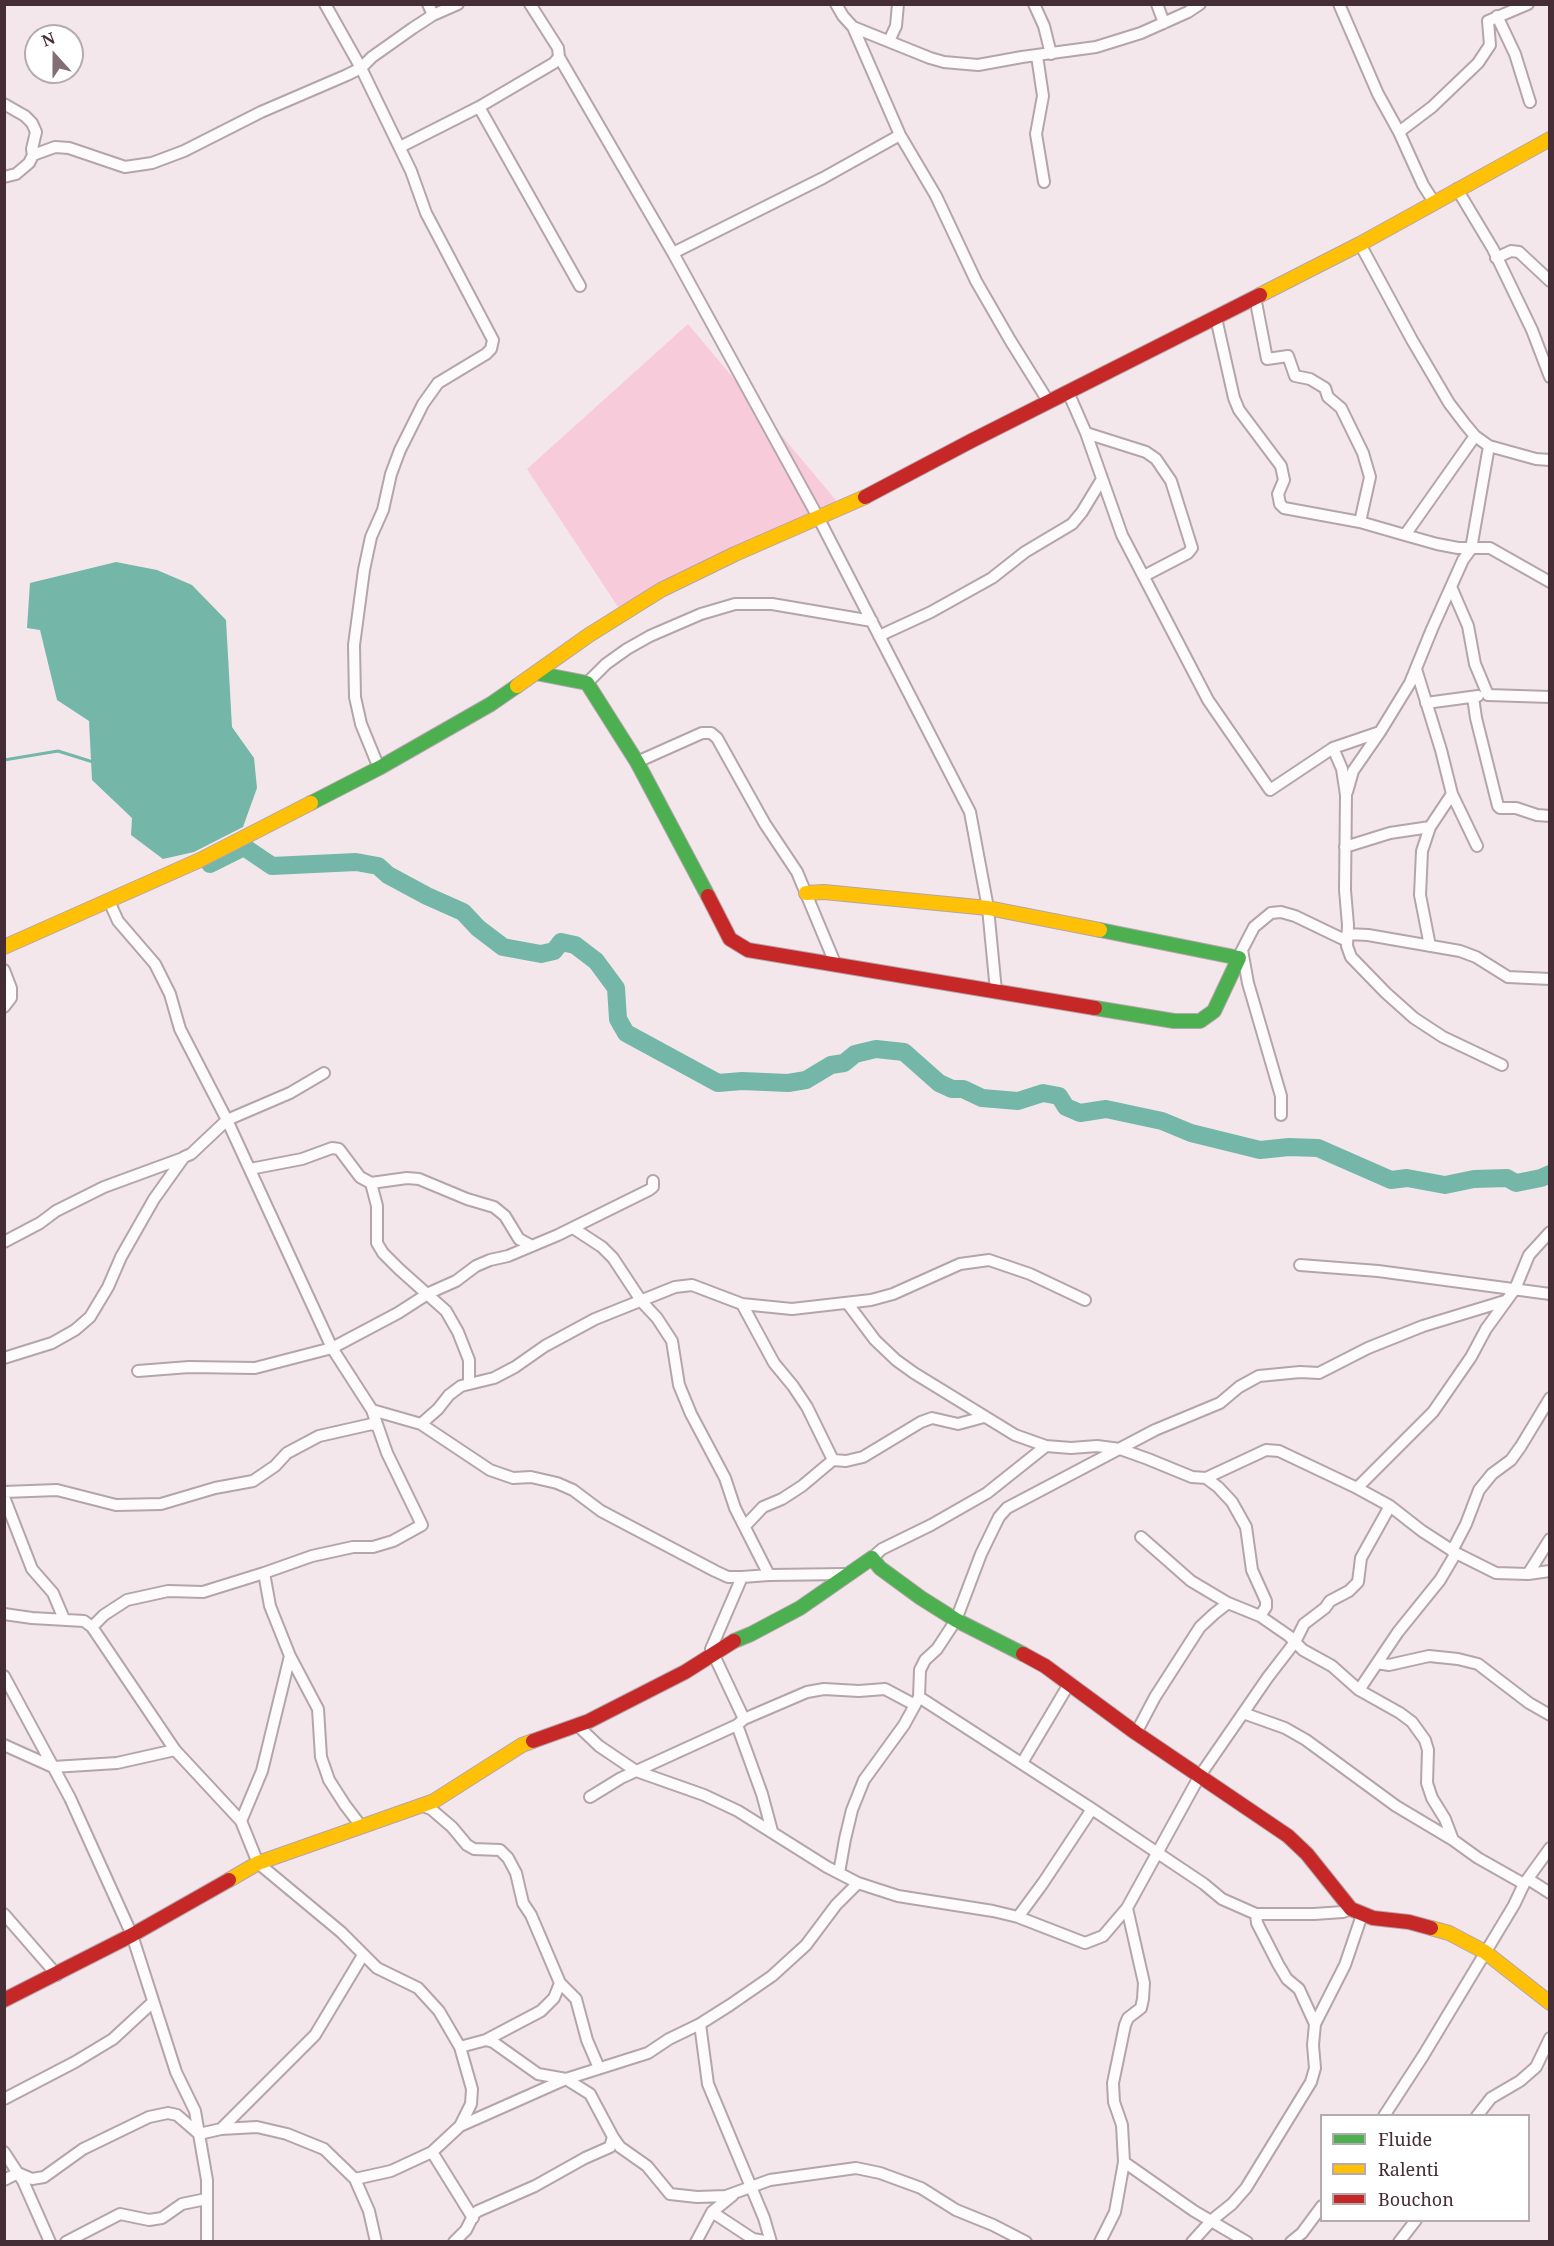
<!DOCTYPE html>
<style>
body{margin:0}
#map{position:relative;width:1554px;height:2246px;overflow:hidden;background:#f4e7eb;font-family:"Noto Serif",serif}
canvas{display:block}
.frame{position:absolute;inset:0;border:6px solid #442d35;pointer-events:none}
.legend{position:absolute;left:1320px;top:2114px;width:210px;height:108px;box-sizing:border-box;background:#fff;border:2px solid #b4abae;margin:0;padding:8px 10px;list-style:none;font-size:18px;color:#442d35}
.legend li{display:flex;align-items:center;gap:12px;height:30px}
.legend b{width:30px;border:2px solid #b4abae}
.north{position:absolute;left:24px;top:24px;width:60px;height:60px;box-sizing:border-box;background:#fff;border:2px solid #b4abae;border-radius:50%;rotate:339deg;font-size:16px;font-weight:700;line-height:24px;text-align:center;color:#442d35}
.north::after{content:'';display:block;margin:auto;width:21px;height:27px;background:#826e75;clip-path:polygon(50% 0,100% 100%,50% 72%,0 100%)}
</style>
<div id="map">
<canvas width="1554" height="2246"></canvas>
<div class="frame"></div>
<ul class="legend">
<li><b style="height:8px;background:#4caf50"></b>Fluide</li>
<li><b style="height:8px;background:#ffc107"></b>Ralenti</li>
<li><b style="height:8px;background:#c62828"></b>Bouchon</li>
</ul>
<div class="north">N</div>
</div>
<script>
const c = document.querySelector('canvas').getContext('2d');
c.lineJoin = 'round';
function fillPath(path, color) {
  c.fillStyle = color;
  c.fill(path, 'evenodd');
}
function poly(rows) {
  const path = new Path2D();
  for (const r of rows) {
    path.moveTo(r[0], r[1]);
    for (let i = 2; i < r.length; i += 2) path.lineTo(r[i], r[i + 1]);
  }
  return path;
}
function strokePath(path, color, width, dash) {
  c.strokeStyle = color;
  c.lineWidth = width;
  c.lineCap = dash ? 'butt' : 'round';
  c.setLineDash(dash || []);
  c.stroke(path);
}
fillPath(poly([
 [688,324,840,505,618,607,527,469]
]), '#f8cbda');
fillPath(poly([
 [116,562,157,570,192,585,226,620,232,727,254,758,257,788,243,827,194,852,163,859,131,835,132,818,92,780,89,721,57,700,40,630,27,628,30,583]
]), '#74b7a9');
strokePath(poly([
 [4,760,58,751,93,762]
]), '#74b7a9', 3);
strokePath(poly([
 [210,864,244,847,272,866,356,862,378,866,388,875,427,896,463,912,478,928,503,947,541,954,554,951,561,942,575,945,596,961,616,988,618,1019,626,1033,718,1083,742,1081,788,1083,806,1080,831,1065,844,1063,855,1054,876,1049,904,1052,939,1083,952,1089,963,1089,982,1098,1018,1101,1043,1093,1059,1096,1066,1107,1080,1113,1106,1109,1162,1121,1191,1133,1260,1150,1289,1147,1318,1148,1391,1180,1407,1178,1445,1185,1474,1179,1507,1178,1516,1183,1541,1178,1550,1174]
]), '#74b7a9', 18);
const street = poly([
 [325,4,361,68,411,171,426,213,493,340,491,349,486,354,438,383,423,404,400,450,391,474,383,510,371,537,364,570,354,645,355,697,361,724,379,768],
 [428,4,433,15],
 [836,4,843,16,853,27,930,58,944,62,978,65,1022,57,1096,47,1141,33,1188,12,1200,4],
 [1034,4,1044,26,1051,54],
 [1157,4,1164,23],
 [1339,4,1378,94,1399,132,1423,185,1434,202],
 [1497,16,1515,54,1530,102],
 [853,27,900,135,936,196,976,281,1010,340,1048,401],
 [889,41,896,26,898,4],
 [1037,56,1043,96,1036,134,1044,182],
 [559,57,673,253,819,519,970,812,988,908,996,991],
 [4,104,25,116,32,123,36,132,32,149,33,155],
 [479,107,580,286],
 [1399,132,1432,107,1478,63,1490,45,1488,21,1528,4],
 [400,147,479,107,554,63,559,57,558,48,530,4],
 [4,177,16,174,29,163,33,155,55,147,69,148,125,167,152,163,184,151,261,112,347,75,361,68,372,57,413,28,433,15,458,4],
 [1457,189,1493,249,1532,330,1550,377],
 [1360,244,1412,340,1449,403,1465,424,1475,436,1489,446,1536,459,1550,460],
 [673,253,823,178,900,135],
 [1496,258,1511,251,1519,252,1550,281],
 [1255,297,1267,359,1288,356,1295,376,1310,379,1325,388,1328,397,1341,408,1363,453,1370,477,1360,522],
 [1216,318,1234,398,1239,410,1281,466,1284,480,1278,494,1280,504,1284,508,1360,522,1405,535],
 [1068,392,1086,433,1122,535,1208,700,1270,790,1333,748,1380,732,1410,683,1432,629,1463,560,1471,549,1489,446],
 [1086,433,1146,452,1156,459,1171,481,1192,548,1188,553,1144,576],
 [1475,436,1405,535,1437,544,1458,548,1490,548,1550,582],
 [1452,589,1468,626,1475,664,1488,695,1550,697],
 [879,636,931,612,992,578,1025,552,1072,524,1082,512,1102,479],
 [1416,669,1441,750,1452,794,1477,846],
 [587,683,606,664,627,649,650,636,701,614,735,604,772,604,872,621],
 [1473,697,1476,718,1498,806,1500,808,1516,808,1537,815,1550,816],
 [1426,703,1478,696],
 [1333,748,1342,769,1346,795,1345,890,1348,925,1347,946,1351,957,1386,993,1414,1018,1443,1037,1502,1065],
 [637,762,702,733,711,733,717,738,765,824,797,872,835,963],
 [1347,792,1353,771,1380,732],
 [1345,847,1390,833,1430,827],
 [109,901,118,921,155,964,170,994,180,1029,227,1120,332,1348,398,1313,429,1293,456,1281,476,1266,490,1260,508,1256,558,1235,649,1190,653,1187,653,1181],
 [1347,934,1368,935,1460,951,1476,957,1508,977,1550,979],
 [1430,946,1420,895,1422,851,1430,827,1452,794],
 [1242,950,1248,983,1281,1096,1281,1115],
 [1240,954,1254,927,1271,913,1281,912,1295,916,1347,941],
 [4,970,11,988,11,998,4,1007],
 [250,1169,302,1159,332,1148,339,1149,360,1177,371,1183,407,1178,419,1179,467,1199,494,1207,505,1216,519,1239,532,1246],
 [371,1183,377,1206,377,1243,383,1253,399,1269,446,1311,458,1332,469,1360,469,1384],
 [573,1228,602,1247,613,1258,642,1302,657,1318,672,1341,679,1385,691,1414,725,1478,735,1508,769,1575,847,1574],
 [4,1242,40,1223,56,1211,104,1187,183,1158],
 [1300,1265,1378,1271,1550,1294],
 [742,1304,774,1363,793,1386,807,1407,833,1460,802,1486,782,1499,763,1507,745,1526],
 [848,1304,875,1340,896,1360,914,1373,1015,1435,1046,1446,1071,1448,1097,1446,1120,1449,1148,1459,1192,1477,1206,1478,1218,1487,1232,1502,1246,1527,1252,1570,1266,1601,1266,1607,1260,1616,1289,1636,1303,1650,1332,1666,1359,1690,1400,1713,1412,1722,1425,1740,1428,1750,1427,1783,1432,1798,1445,1819,1453,1840,1478,1858,1524,1884],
 [4,1358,52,1343,75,1330,90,1317,108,1287,121,1257,154,1199,184,1157,191,1154,227,1120,290,1093,324,1073],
 [138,1371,189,1367,255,1368,332,1348,372,1410,421,1424,490,1470,513,1478,531,1477,557,1483,573,1490,601,1511,715,1571,728,1577,742,1577,711,1649,744,1719],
 [421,1424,438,1409,449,1395,461,1386,494,1378,515,1367,545,1346,595,1319,675,1287,692,1285,742,1304,792,1309,871,1300,893,1294,960,1264,989,1260,1030,1274,1085,1300],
 [833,1460,846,1461,863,1457,921,1422,932,1418,958,1424,984,1417],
 [1206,1478,1266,1450,1279,1451,1357,1488,1433,1412,1471,1357,1486,1329,1515,1289,1529,1255,1550,1232],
 [1357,1488,1390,1506,1422,1531,1456,1553,1496,1573,1528,1574,1550,1571],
 [4,1492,57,1490,116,1505,161,1504,215,1488,253,1481,275,1466,287,1453,319,1436,372,1424,377,1426],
 [4,1497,32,1569,53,1593,64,1619],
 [1141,1537,1191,1581,1228,1603],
 [1452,1551,1466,1524,1479,1490,1492,1474,1511,1460,1521,1446,1550,1398],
 [872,1558,882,1549,931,1525,987,1493,1046,1446],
 [1528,1574,1550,1539],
 [742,1577,769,1575],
 [4,1614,32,1618,84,1621,92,1627,175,1750],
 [92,1627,104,1615,127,1600,168,1591,203,1592,264,1573],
 [290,1656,318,1709,321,1757,329,1780,345,1805,361,1826],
 [1377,1663,1389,1665,1429,1656,1458,1659,1478,1664,1529,1703,1550,1715],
 [4,1676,70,1798,132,1935,176,2072,195,2111,207,2180,207,2242],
 [1359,1690,1398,1632,1440,1580,1456,1553],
 [919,1697,1092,1809,1204,1884,1222,1899,1256,1914,1314,1914,1343,1912,1351,1909],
 [1243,1713,1285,1728,1306,1740,1396,1806,1453,1840],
 [577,1725,599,1746,636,1771,704,1795,738,1811,827,1867,858,1883,898,1896,993,1911,1018,1917,1085,1943,1103,1936,1127,1908],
 [737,1725,762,1794,772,1831],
 [1136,1733,1155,1697,1200,1627,1214,1614,1228,1603,1260,1616],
 [4,1745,53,1767,117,1763,175,1750,241,1821,258,1863,341,1932,377,1968,418,1988,439,2011,460,2047,472,2089,471,2104,460,2126,432,2152,391,2171,355,2179],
 [1022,1763,1069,1684],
 [590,1797,621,1778,737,1725,744,1719,807,1692,824,1689,859,1691,885,1689,915,1705],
 [421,1805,431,1809,452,1827,467,1845,474,1849,500,1850,508,1858,516,1873,523,1903,531,1915,560,1983,576,1999,587,2040,599,2068],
 [241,1821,262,1771,290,1656,270,1606,264,1573,312,1556,353,1547,373,1547,393,1541,422,1525,387,1453,372,1410],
 [839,1873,845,1839,852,1810,864,1780,904,1725,915,1705,919,1697,920,1670,925,1660,937,1649,956,1620,981,1554,999,1517,1007,1508,1155,1430,1220,1403,1239,1387,1259,1376,1300,1372,1319,1373,1368,1348,1423,1326,1505,1301],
 [1528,1879,1550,1893],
 [4,1914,57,1975],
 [1256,1914,1257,1923,1278,1964,1287,1979,1299,1989,1315,2024],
 [1018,1917,1043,1883,1092,1809],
 [700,2024,708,2084,764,2218,771,2242],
 [486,2040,541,2011,554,1998,560,1983],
 [460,2047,486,2040,493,2042,538,2074,566,2079,648,2053,669,2039,700,2024,730,2005,772,1976,806,1945,836,1905,858,1883],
 [4,2099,75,2062,113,2039,153,2002],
 [1384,2116,1423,2056,1514,1905,1524,1884,1550,1848],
 [1477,2116,1491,2098,1520,2081,1536,2067,1550,2038],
 [221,2129,257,2127,287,2134,324,2149,355,2179,369,2211,376,2242],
 [613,2137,620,2147,647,2166,670,2194,697,2197,726,2196,770,2180,856,2168,880,2173,921,2188,956,2210,993,2225,1026,2242],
 [4,2152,23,2181,50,2242],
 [432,2152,473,2218],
 [1124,2162,1194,2211,1247,2242],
 [4,2180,18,2173,32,2179,44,2177,83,2149,149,2117,168,2113,177,2115,199,2134,221,2129,315,2035,363,1955],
 [712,2212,753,2239,770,2242],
 [66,2242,120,2214,149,2220,162,2218,182,2204,206,2199],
 [454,2242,466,2230,474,2214,478,2211,535,2186,585,2158,610,2147,613,2137,590,2094,566,2079,460,2126],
 [696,2242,712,2212,733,2195],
 [1100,2242,1115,2212,1124,2162,1122,2125,1114,2102,1113,2083,1125,2025,1128,2018,1141,2008,1143,1999,1144,1983,1127,1908,1199,1777,1268,1677,1295,1642,1304,1624,1325,1608,1330,1601,1349,1591,1358,1582,1361,1558,1390,1506],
 [1192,2242,1212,2220,1232,2204,1246,2188,1311,2082,1315,2068,1313,2045,1315,2024,1345,1965,1362,1915],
 [1291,2242,1302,2233,1322,2206],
 [1399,2242,1416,2220]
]);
const fast = poly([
 [536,673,587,683,637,762,708,896],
 [311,803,379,768,491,704,517,686],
 [1095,1008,1174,1021,1200,1021,1214,1011,1239,958,1100,930],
 [734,1641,751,1634,800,1608,872,1558,880,1568,921,1598,956,1620,1023,1654]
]);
const slow = poly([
 [1260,295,1360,244,1550,139],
 [517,686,589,635,661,590,735,554,865,497],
 [806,893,824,892,988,908,1100,930],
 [4,947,200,860,311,803],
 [229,1880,258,1863,434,1801,522,1745,533,1741],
 [1431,1928,1449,1933,1485,1952,1550,2003]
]);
const jam = poly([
 [865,497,971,441,1260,295],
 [708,896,730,939,748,950,1095,1008],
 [1023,1654,1045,1666,1136,1733,1288,1836,1307,1854,1351,1909,1373,1918,1409,1922,1431,1928],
 [533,1741,589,1721,685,1672,734,1641],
 [4,2000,132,1935,229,1880]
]);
strokePath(street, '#b4a5aa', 14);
strokePath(fast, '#b4a5aa', 16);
strokePath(slow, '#b4a5aa', 16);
strokePath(jam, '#b4a5aa', 16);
strokePath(street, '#fdfbfc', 10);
strokePath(fast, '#4caf50', 14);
strokePath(slow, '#ffc107', 14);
strokePath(jam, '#c62828', 14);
</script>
